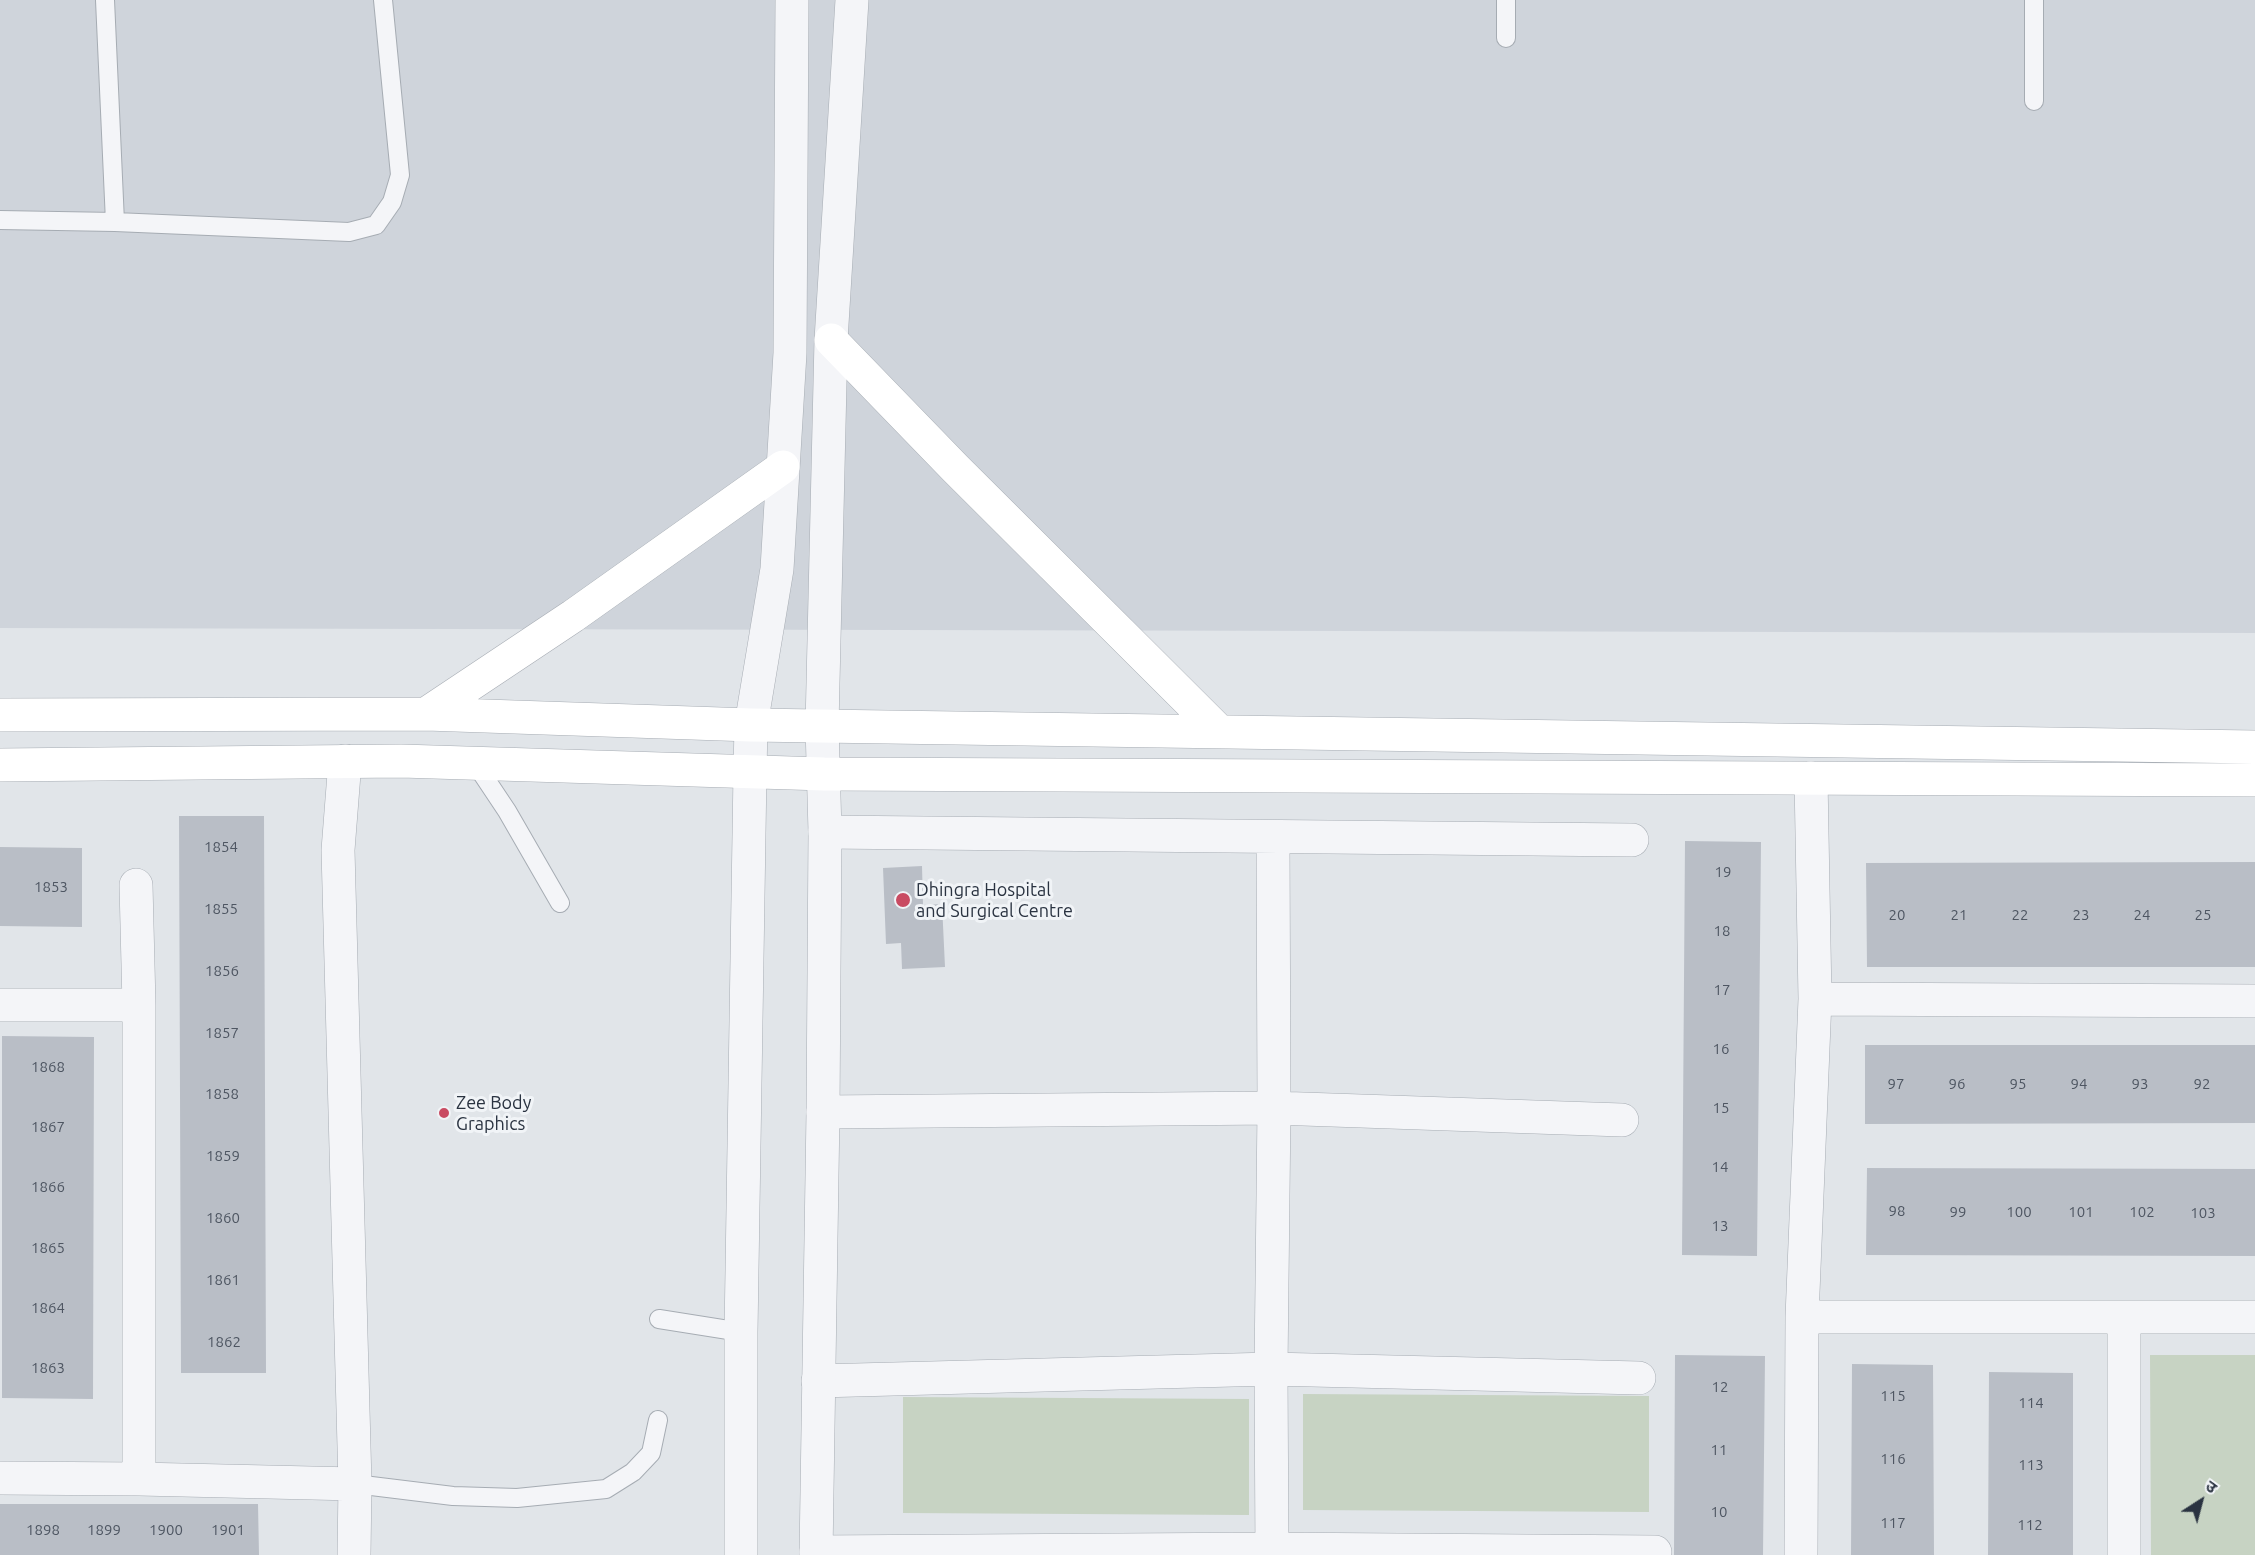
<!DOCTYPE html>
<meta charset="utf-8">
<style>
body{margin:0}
#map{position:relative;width:2255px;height:1555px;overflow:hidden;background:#e1e5e9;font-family:Ubuntu,"Noto Sans Devanagari",sans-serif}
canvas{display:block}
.north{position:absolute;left:2171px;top:1471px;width:60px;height:60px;-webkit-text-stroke:4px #f1f4f7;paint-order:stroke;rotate:36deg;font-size:16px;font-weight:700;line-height:24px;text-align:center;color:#2a3341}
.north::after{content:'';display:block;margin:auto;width:21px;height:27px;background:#2a3341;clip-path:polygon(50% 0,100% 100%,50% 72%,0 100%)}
</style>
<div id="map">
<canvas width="2255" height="1555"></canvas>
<div class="north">उ</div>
</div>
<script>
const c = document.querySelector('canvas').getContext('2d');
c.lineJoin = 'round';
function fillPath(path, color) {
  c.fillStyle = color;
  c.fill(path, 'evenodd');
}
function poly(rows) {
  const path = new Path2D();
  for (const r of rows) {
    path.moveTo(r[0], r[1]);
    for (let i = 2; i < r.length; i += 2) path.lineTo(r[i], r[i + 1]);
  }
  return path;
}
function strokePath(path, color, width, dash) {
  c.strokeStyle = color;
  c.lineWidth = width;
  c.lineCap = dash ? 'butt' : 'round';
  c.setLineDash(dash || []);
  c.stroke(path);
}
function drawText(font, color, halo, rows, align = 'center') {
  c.font = font + ' Ubuntu,sans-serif';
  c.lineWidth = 6;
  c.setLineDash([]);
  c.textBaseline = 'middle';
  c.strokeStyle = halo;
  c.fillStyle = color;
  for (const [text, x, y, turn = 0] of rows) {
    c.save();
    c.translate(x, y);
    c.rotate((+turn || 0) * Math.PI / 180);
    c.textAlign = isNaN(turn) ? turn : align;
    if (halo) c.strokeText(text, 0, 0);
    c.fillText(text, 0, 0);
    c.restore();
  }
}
fillPath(poly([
 [0,0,2255,0,2255,633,0,628]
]), '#cfd4db');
fillPath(poly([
 [2150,1355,2255,1355,2255,1555,2151,1555],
 [1303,1394,1649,1396,1649,1512,1303,1510],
 [903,1397,1249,1399,1249,1515,903,1513]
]), '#c7d3c3');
fillPath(poly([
 [179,816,264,816,266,1373,181,1373],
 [1685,841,1761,842,1757,1256,1682,1255],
 [0,847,82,848,82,927,0,926],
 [2255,862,2255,967,1867,967,1866,863],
 [922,866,923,905,942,904,945,967,902,969,901,943,886,944,883,868],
 [2,1036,94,1037,93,1399,2,1398],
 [1865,1045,2255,1045,2255,1123,1865,1124],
 [1867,1168,2255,1169,2255,1256,1866,1255],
 [1675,1355,1765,1356,1763,1555,1674,1555],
 [1852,1364,1933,1365,1934,1555,1851,1555],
 [1989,1372,2073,1373,2073,1555,1988,1555],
 [0,1504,258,1504,259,1555,0,1555]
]), '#b9bec6');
const service = poly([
 [105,0,115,222],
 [1506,0,1506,38],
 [2034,0,2034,101],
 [0,220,115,222,349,232,376,225,392,202,400,175,383,0],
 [475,763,507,811,560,903],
 [659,1319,741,1332],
 [355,1484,453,1496,517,1498,606,1489,633,1472,651,1453,658,1420]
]);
const minor = poly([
 [345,761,338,850,355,1484,354,1555],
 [825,832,1632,840],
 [136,885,139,1005,139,1479],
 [1815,999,2255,1001],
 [0,1005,139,1005],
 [823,1112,1274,1108,1622,1120],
 [1802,1317,2255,1317],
 [818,1381,1271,1369,1639,1378],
 [0,1478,139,1479,355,1484],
 [816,1552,1272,1549,1655,1552],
 [1272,1555,1271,1369,1274,1108,1273,838],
 [1801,1555,1802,1317,1815,999,1811,778],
 [2124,1555,2124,1319]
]);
const tertiary = poly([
 [741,1555,741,1332,750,772,751,725,777,569,790,353,792,0],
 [816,1555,823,1112,825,832,822,726,831,340,852,0]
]);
const secondary = poly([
 [831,340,955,468,1220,732],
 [426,714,573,616,783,467],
 [0,715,426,714,751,725,2255,747],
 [0,765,401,761,824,774,2255,780]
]);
strokePath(service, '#a6acb3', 20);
strokePath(minor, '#a6acb3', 34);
strokePath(tertiary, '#a6acb3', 34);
strokePath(secondary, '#a6acb3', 34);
strokePath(service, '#f4f5f8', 18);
strokePath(minor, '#f4f5f8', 33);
strokePath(tertiary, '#f4f5f8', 33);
strokePath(secondary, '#fff', 33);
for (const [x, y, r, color] of [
 [903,900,8,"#c94b62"],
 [444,1113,6,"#c94b62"]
]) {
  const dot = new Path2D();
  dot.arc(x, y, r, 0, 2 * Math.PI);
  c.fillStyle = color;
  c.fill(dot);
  strokePath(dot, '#f1f4f7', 2);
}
drawText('15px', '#4e5662', null, [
 ["1854",221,847],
 ["19",1723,872],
 ["1853",51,887],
 ["1855",221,909],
 ["20",1897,915],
 ["21",1959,915],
 ["22",2020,915],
 ["23",2081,915],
 ["24",2142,915],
 ["25",2203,915],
 ["18",1722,931],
 ["1856",222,971],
 ["17",1722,990],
 ["1857",222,1033],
 ["16",1721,1049],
 ["1868",48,1067],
 ["97",1896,1084],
 ["96",1957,1084],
 ["95",2018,1084],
 ["94",2079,1084],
 ["93",2140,1084],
 ["92",2202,1084],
 ["1858",222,1094],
 ["15",1721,1108],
 ["1867",48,1127],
 ["1859",223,1156],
 ["14",1720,1167],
 ["1866",48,1187],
 ["98",1897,1211],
 ["99",1958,1212],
 ["100",2019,1212],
 ["101",2081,1212],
 ["102",2142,1212],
 ["103",2203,1213],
 ["1860",223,1218],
 ["13",1720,1226],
 ["1865",48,1248],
 ["1861",223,1280],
 ["1864",48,1308],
 ["1862",224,1342],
 ["1863",48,1368],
 ["12",1720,1387],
 ["115",1893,1396],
 ["114",2031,1403],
 ["11",1719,1450],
 ["116",1893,1459],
 ["113",2031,1465],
 ["10",1719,1512],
 ["117",1893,1523],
 ["112",2030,1525],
 ["1898",43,1530],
 ["1899",104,1530],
 ["1900",166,1530],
 ["1901",228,1530]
]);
drawText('18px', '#2a3341', '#f1f4f7', [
 ["Dhingra Hospital",916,890],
 ["and Surgical Centre",916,911],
 ["Zee Body",456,1103],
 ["Graphics",456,1124]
], 'left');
</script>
